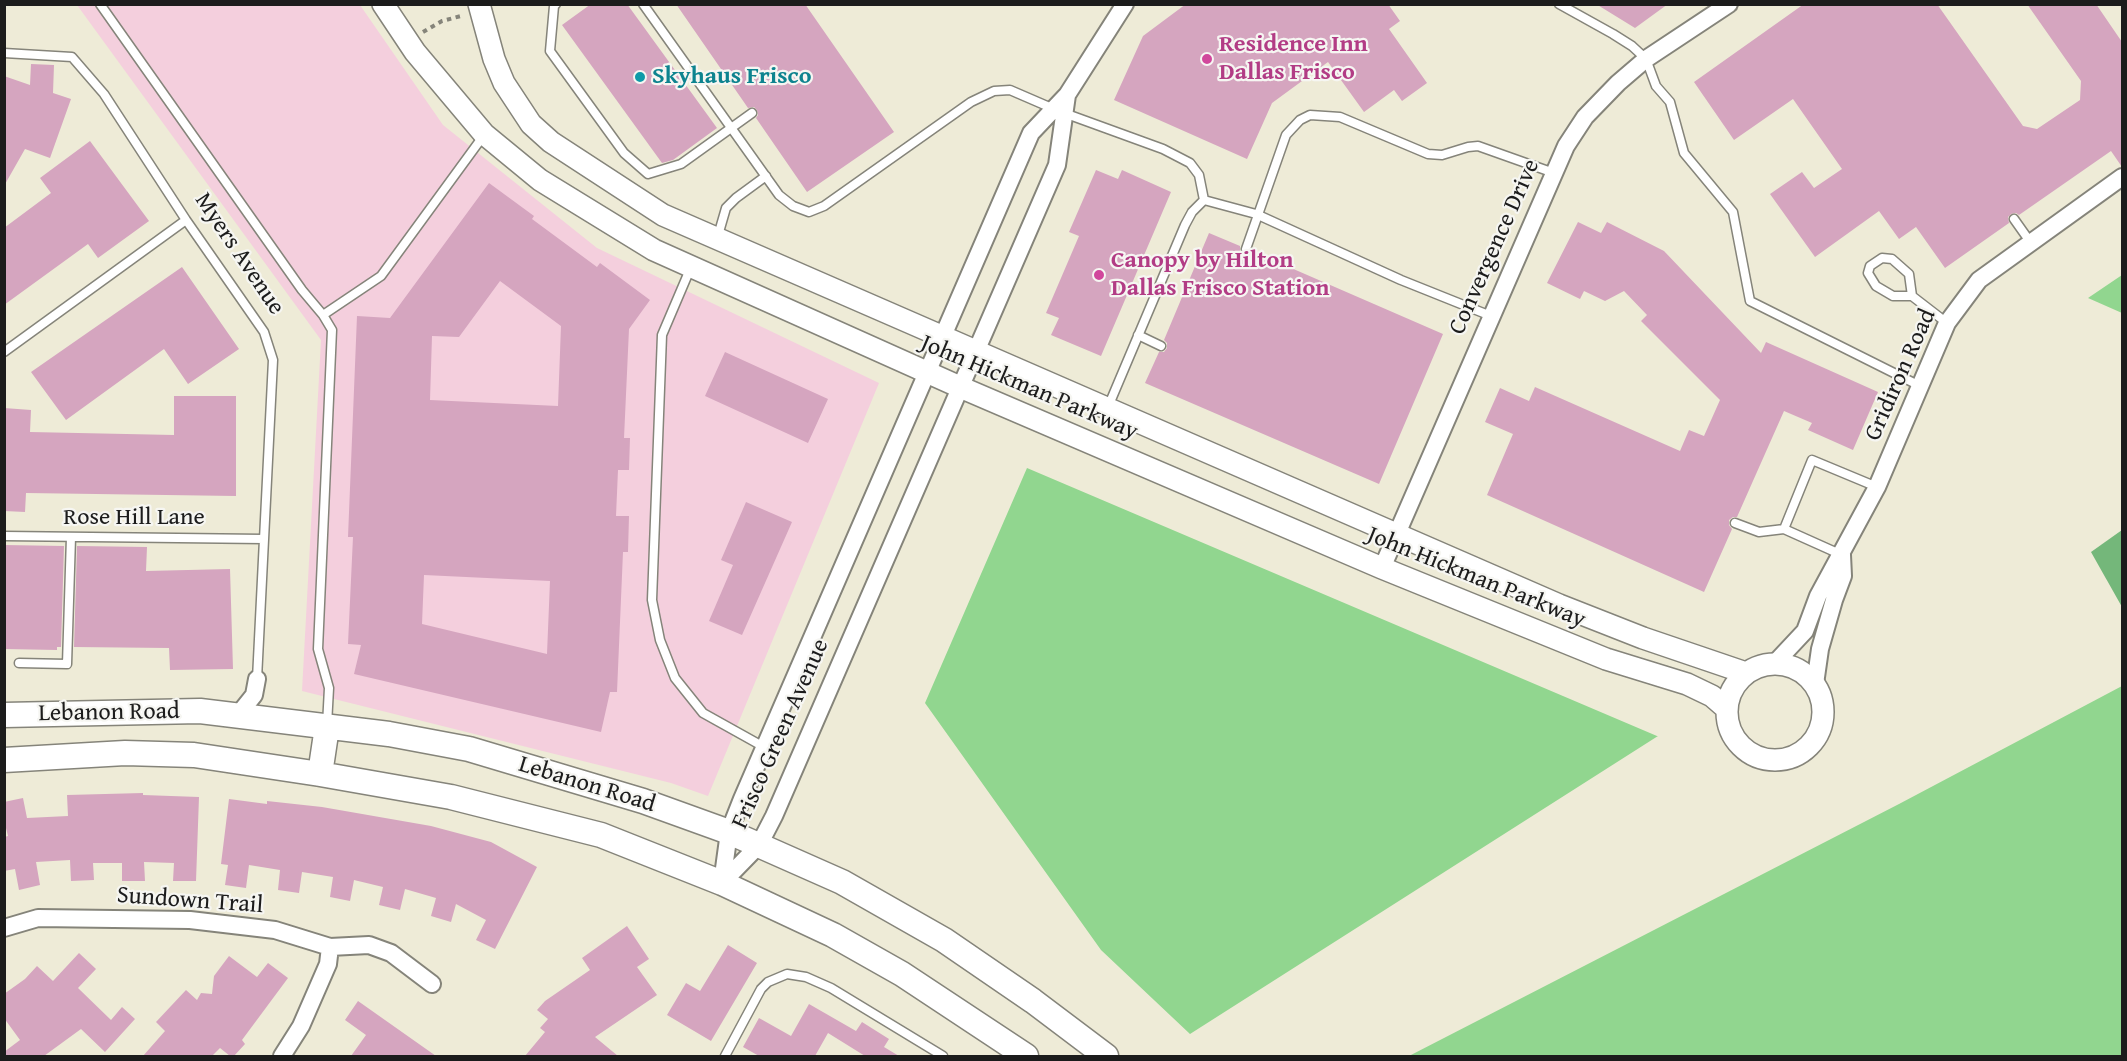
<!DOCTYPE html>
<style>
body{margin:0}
#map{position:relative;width:2127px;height:1061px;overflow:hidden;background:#eeebd7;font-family:"Gentium Book Plus",serif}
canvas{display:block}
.frame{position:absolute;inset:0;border:6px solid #1c1c1c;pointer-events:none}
</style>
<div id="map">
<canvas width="2127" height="1061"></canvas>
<div class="frame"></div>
</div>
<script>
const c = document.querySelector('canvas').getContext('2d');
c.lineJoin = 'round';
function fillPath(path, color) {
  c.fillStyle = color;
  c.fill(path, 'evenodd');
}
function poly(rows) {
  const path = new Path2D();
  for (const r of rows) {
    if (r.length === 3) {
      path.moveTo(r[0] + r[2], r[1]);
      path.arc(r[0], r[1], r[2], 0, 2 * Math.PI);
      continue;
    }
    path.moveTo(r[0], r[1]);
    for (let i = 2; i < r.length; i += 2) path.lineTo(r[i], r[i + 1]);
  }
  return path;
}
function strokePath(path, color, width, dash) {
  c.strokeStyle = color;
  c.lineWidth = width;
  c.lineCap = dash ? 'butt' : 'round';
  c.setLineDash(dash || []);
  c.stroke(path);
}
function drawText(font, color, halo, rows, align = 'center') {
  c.font = font + ' "Gentium Book Plus",serif';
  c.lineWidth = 4.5;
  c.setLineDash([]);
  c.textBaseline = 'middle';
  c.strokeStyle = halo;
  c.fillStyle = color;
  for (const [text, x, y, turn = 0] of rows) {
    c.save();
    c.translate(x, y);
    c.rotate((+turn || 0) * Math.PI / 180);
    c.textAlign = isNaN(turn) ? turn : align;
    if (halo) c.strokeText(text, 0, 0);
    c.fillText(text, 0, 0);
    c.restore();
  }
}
fillPath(poly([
 [77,5,360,5,443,125,597,248,879,383,708,796,671,783,302,691,321,340]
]), '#f4cfdd');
fillPath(poly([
 [2122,275,2122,313,2088,298],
 [1027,468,1657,736,1658,736,1190,1034,1101,950,925,703],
 [2122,686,2122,1056,1409,1056,1899,804]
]), '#91d68f');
fillPath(poly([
 [2122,530,2122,607,2091,552]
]), '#74b77a');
fillPath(poly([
 [591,4,627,4,717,128,673,160,662,163,562,25],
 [676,4,805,4,894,132,807,192,756,118,758,115,757,110,754,107,748,108],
 [1186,4,1388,4,1400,21,1389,29,1427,83,1402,101,1394,90,1364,112,1328,62,1272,103,1247,159,1114,100,1143,36],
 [1596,4,1668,4,1635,28],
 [1804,4,1937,4,2023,126,2037,129,2080,100,2081,81,2027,4,2096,4,2122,42,2122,167,2111,151,2019,215,2016,213,2011,214,2008,217,2009,223,1945,268,1916,227,1899,239,1879,211,1815,257,1770,194,1802,172,1814,188,1842,169,1793,99,1734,140,1694,82],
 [31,64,54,65,53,93,71,99,50,158,25,149,4,186,4,76,30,85],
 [90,141,149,221,98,258,88,244,4,305,4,228,51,193,40,178],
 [1096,170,1118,179,1122,170,1171,192,1101,356,1051,335,1059,318,1046,313,1079,236,1069,232],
 [489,183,534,216,532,219,597,267,600,263,650,300,629,329,624,438,630,438,629,470,618,470,616,516,629,516,628,552,623,552,617,692,610,692,601,732,354,674,361,645,348,644,353,537,348,537,357,316,390,318],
 [500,281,561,326,558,406,430,400,432,336,459,337],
 [424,575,550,581,547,654,422,624],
 [1578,222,1601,233,1607,222,1664,251,1761,353,1766,342,1878,392,1853,450,1808,430,1812,423,1784,411,1737,517,1733,517,1729,520,1729,525,1732,529,1704,592,1487,495,1513,434,1485,422,1500,388,1529,401,1535,387,1680,451,1689,430,1704,436,1720,400,1641,321,1647,315,1624,291,1605,301,1584,291,1580,299,1547,283],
 [1209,233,1240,246,1240,251,1243,255,1248,255,1252,251,1443,334,1379,484,1145,383,1159,352,1164,352,1167,348,1167,343,1164,340],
 [182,267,239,349,188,384,164,349,66,420,31,372],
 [725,352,828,399,808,443,705,396],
 [174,396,236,396,236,496,26,493,25,512,4,511,4,408,31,410,30,432,174,435],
 [746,502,792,522,742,635,709,621,733,565,721,560],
 [4,545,64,546,61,647,57,647,57,650,4,649],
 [77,546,147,547,146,571,230,569,233,669,170,670,169,648,74,647],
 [143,793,143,795,199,797,196,881,173,881,174,863,144,862,145,881,122,881,122,863,93,863,94,880,71,881,70,860,36,862,40,885,19,890,15,869,4,871,4,837,8,836,4,820,4,802,23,798,27,818,68,816,67,795],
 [229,799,267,804,267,801,322,807,431,826,491,842,537,867,495,949,476,940,486,920,456,904,451,922,431,916,436,898,405,889,400,910,379,905,383,887,354,880,350,901,330,897,333,877,302,872,299,893,278,890,280,870,249,865,246,888,225,885,228,865,221,864],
 [627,926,649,959,637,967,657,995,595,1037,618,1056,525,1056,545,1032,540,1028,548,1019,537,1010,545,1001,590,970,582,958],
 [728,945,757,963,711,1041,667,1015,686,983,700,991],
 [79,953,96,969,78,988,111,1020,122,1007,135,1019,105,1052,81,1029,44,1056,4,1056,4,1052,20,1040,4,1018,4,994,25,979,37,966,53,981],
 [229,956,257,977,268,963,288,978,242,1040,245,1044,234,1056,230,1056,220,1048,212,1056,143,1056,165,1031,156,1022,186,990,197,1000,201,993,212,994,214,976],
 [358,1001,436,1056,351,1056,366,1035,345,1020],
 [809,1004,856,1031,862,1022,889,1039,884,1047,899,1056,865,1056,828,1033,815,1056,759,1056,743,1047,759,1018,791,1036]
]), '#d5a5bf');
const service = poly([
 [100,4,302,290,323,315],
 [556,4,554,6,550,51,624,153,648,174,681,164,752,113],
 [643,4,779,195,793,206,809,212,824,206,971,102,994,91,1010,90,1054,109],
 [1559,4,1613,34,1632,46,1646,59,1656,86,1670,102,1684,153,1733,212,1750,301,1920,386],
 [4,53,72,57,104,94,186,220,264,332,273,360,257,679],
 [1064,113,1163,149,1190,163,1199,175,1204,200],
 [2014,219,2031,243],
 [717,239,726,208,736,198,766,176],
 [1246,249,1286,135,1300,120,1310,115,1340,117,1428,154,1442,155,1468,147,1478,146,1554,173],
 [691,267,662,335,652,600,660,640,675,678,703,713,764,747],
 [1912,296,1893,296,1876,286,1868,273,1870,266,1882,258,1892,259,1909,274,1912,296,1947,323],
 [1138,335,1161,346],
 [4,352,186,220],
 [1108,407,1185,225,1192,212,1204,200,1256,214,1401,280,1491,316],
 [1735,523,1759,532,1784,529,1842,555],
 [1784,529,1812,460,1877,487],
 [4,536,264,539],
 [19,663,67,664,71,537],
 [327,725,329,688,318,649,332,330,323,315,381,276,484,135],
 [725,1056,761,989,768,982,787,974,806,977,831,988,943,1056]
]);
const minor = poly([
 [1382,568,1566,146,1585,117,1618,83,1646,59,1729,4],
 [1775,663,1805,631,1818,596,1877,487,1947,323,1979,280,2122,177],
 [1815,684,1820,649,1834,600,1843,576,1842,555],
 [238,715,254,695,257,679],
 [722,883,729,832,742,799,1031,133,1067,95,1125,4],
 [722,883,759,845,774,816,1057,165,1067,95],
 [4,928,38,918,190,920,275,930,330,947,369,945,391,953,432,984],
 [282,1056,301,1026,328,964,330,947]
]);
const tertiary = poly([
 [383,4,415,52,484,134,540,180,654,250,960,387,1382,568,1606,659,1687,684,1712,696,1727,709],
 [479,4,494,59,504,83,531,124,551,142,663,215,1559,605,1643,638,1746,673],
 [1775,712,48]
]);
const secondary = poly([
 [4,715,200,711,389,734,469,749,643,801,729,832,842,882,944,940,1033,1001,1106,1056],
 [4,760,125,753,194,755,320,774,451,797,601,835,722,883,833,935,902,974,1026,1056],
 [320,774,327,727]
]);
strokePath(service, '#85847a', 11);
strokePath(minor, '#85847a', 20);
strokePath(tertiary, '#85847a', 24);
strokePath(secondary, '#85847a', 27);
strokePath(poly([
 [423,32,442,21,461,16]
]), '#85847a', 4, [4.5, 4.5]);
strokePath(service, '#fff', 8);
strokePath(minor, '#fff', 16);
strokePath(tertiary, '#fff', 21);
strokePath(secondary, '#fff', 24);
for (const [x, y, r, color] of [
 [1207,59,6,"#d1479c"],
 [640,77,6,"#0f9aa8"],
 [1099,275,6,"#d1479c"]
]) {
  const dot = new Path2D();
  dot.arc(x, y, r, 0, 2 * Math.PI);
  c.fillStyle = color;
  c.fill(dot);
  strokePath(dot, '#f6f6f2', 2);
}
drawText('bold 24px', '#b23c85', '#f6f6f2', [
 ["Residence Inn",1219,45],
 ["Dallas Frisco",1219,73],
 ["Canopy by Hilton",1111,261],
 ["Dallas Frisco Station",1111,289]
], 'left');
drawText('bold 24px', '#0d838f', '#f6f6f2', [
 ["Skyhaus Frisco",652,77]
], 'left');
drawText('24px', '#1c1c1c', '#f6f6f2', [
 ["Convergence Drive",1495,247,-66],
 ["Myers Avenue",239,254,56],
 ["Gridiron Road",1901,375,-66],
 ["John Hickman Parkway",1029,388,23],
 ["Rose Hill Lane",134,518],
 ["John Hickman Parkway",1476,578,22],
 ["Lebanon Road",109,713,-1],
 ["Frisco Green Avenue",781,734,-66],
 ["Lebanon Road",587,785,17],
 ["Sundown Trail",190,901,4]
]);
</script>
